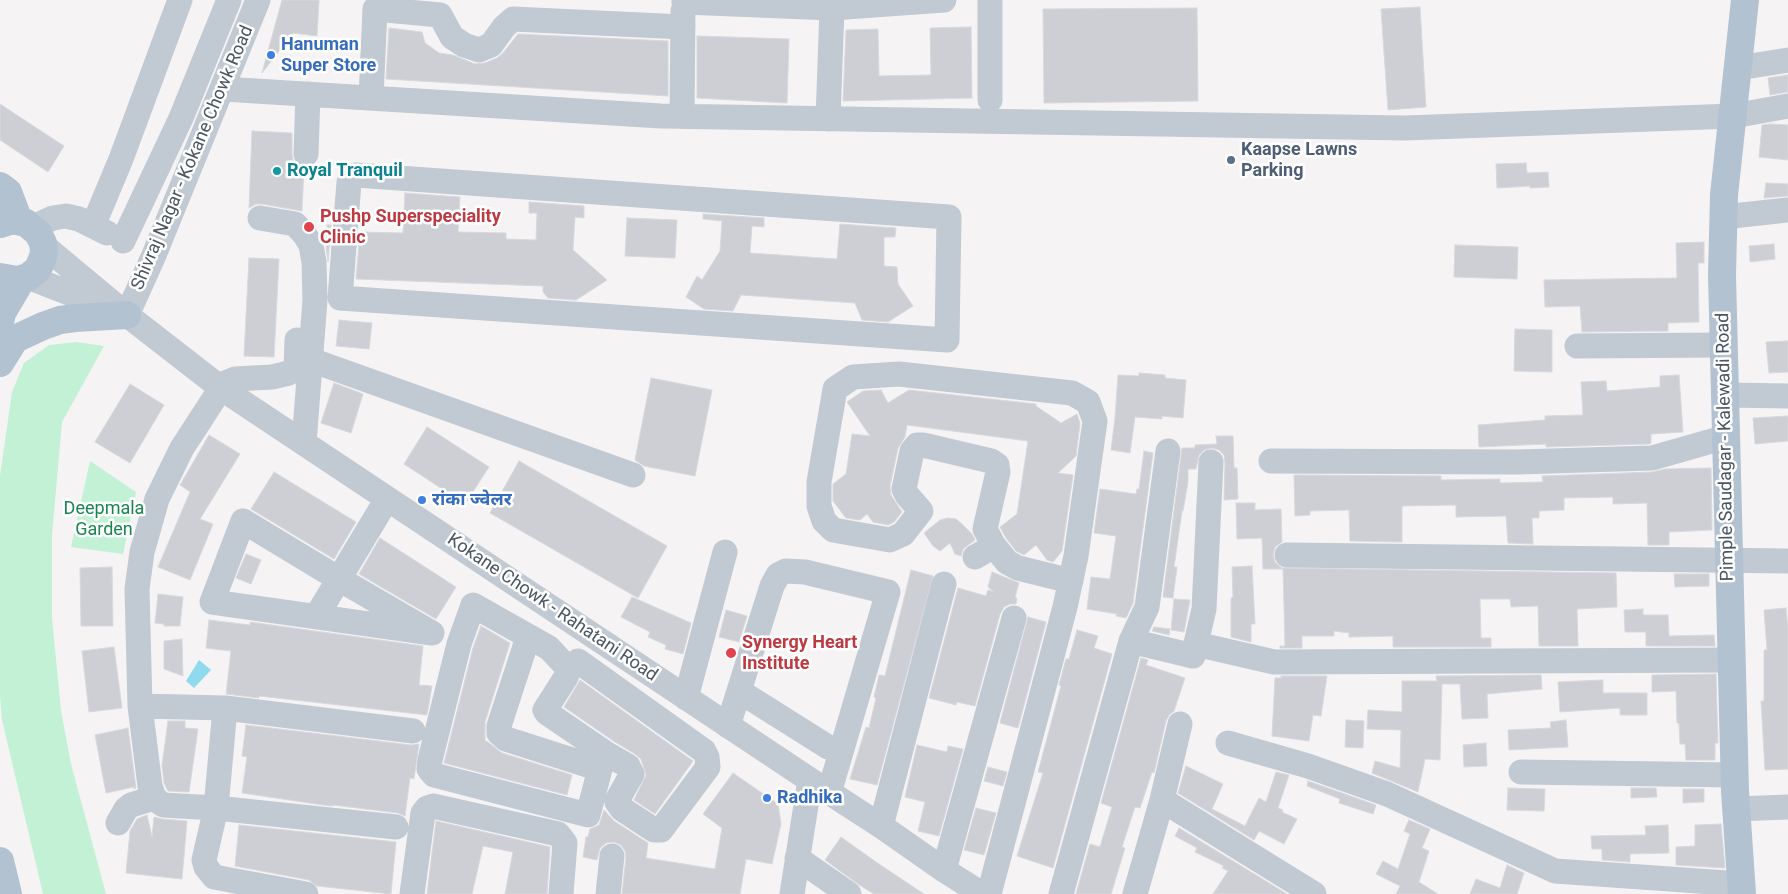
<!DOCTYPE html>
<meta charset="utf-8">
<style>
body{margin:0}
canvas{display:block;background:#f5f3f3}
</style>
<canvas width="1788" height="894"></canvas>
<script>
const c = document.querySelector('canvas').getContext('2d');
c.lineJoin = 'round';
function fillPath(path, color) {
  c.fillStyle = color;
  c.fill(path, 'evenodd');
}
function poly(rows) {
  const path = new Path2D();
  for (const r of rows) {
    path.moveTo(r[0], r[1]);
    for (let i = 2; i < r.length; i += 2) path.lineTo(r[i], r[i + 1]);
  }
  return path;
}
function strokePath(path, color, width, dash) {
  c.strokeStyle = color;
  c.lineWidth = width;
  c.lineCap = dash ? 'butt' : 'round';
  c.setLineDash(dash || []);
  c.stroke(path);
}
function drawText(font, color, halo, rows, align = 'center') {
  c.font = font + ' Roboto,"Noto Sans Devanagari",sans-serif';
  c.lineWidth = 5;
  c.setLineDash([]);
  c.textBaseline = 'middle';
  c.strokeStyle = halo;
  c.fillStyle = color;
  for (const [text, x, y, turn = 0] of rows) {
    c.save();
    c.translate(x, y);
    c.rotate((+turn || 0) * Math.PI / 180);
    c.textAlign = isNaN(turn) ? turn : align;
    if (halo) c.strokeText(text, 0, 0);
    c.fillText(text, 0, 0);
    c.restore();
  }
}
fillPath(poly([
 [76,342,104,346,62,422,52,535,52,618,61,711,71,764,106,894,43,894,2,720,0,696,0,476,12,392,24,363,49,345],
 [90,461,136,492,123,554,71,547]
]), '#c3f1d5');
fillPath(poly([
 [199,660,211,670,194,688,186,681]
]), '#90daee');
const building = poly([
 [282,0,319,0,317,36,293,33,262,73,282,0],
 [1420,7,1426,107,1388,110,1381,9,1420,7],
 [1197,8,1198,101,1044,103,1043,9,1197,8],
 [971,27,972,98,843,101,846,30,878,29,879,76,931,75,930,28,971,27],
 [389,28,422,32,425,43,439,53,453,55,475,64,485,63,497,58,503,53,518,34,668,41,668,96,386,79,389,28],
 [697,36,789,39,787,103,697,98,697,36],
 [1788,75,1788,92,1770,95,1768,78,1788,75],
 [0,104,64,146,48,172,0,140,0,104],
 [1771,124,1788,125,1788,160,1759,157,1762,125,1771,124],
 [252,131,292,133,292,154,293,160,298,166,304,168,302,211,262,204,256,204,249,208,252,131],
 [1526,163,1527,173,1548,172,1549,187,1530,188,1530,186,1497,188,1496,164,1526,163],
 [1766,183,1788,184,1788,196,1764,198,1766,183],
 [405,193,460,197,458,232,506,233,506,239,536,240,537,213,529,213,529,202,584,206,584,218,575,217,573,250,607,280,576,300,548,298,543,292,543,286,356,279,360,232,403,233,405,193],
 [703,214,764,218,764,227,752,226,750,253,837,259,840,224,896,228,895,237,884,237,884,266,897,267,898,284,913,306,888,322,862,320,855,303,741,295,733,311,704,309,686,297,697,276,702,280,720,251,722,221,703,219,703,214],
 [627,218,677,220,675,258,625,256,627,218],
 [327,225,331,225,328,262,326,246,327,225],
 [1704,242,1704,263,1698,263,1699,322,1668,323,1668,331,1582,332,1580,306,1545,307,1544,280,1677,278,1676,243,1704,242],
 [1774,244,1775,259,1750,262,1749,246,1774,244],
 [1455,245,1518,247,1517,279,1454,277,1455,245],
 [249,258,279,259,274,357,244,356,249,258],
 [339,320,372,323,369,349,336,346,339,320],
 [1515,329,1552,330,1552,372,1514,371,1515,329],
 [1788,341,1788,372,1769,373,1766,342,1788,341],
 [1139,373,1165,375,1165,378,1186,380,1183,418,1162,416,1162,419,1135,417,1130,453,1111,450,1115,418,1118,375,1139,376,1139,373],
 [1679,375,1683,432,1651,434,1651,443,1650,444,1546,447,1546,444,1479,447,1478,425,1545,420,1545,416,1583,415,1581,382,1606,381,1607,391,1660,387,1660,376,1679,375],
 [651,378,712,390,695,476,644,466,635,460,651,378],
 [334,383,363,394,351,433,321,423,334,383],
 [130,384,164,405,130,463,95,442,130,384],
 [881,390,888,403,909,390,1036,404,1036,406,1061,423,1077,414,1080,423,1076,456,1058,473,1073,475,1062,551,1053,562,1047,560,1036,545,1024,555,1016,551,1006,538,1000,527,1017,514,1028,441,907,425,905,437,898,448,890,486,891,495,902,512,894,522,888,525,873,522,867,514,860,520,846,518,833,501,833,484,846,474,852,434,870,436,847,402,863,391,881,390],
 [1788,416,1788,441,1755,444,1753,418,1788,416],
 [427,427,489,467,465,504,404,464,427,427],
 [209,435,240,454,200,519,213,524,190,580,158,567,190,492,180,485,209,435],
 [1216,436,1233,436,1234,468,1237,468,1238,499,1224,500,1225,463,1224,455,1219,450,1212,448,1204,450,1199,455,1196,469,1188,469,1188,482,1183,511,1182,511,1174,567,1177,567,1173,598,1163,597,1182,448,1195,448,1195,445,1217,444,1216,436],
 [1144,451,1153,453,1133,603,1126,618,1116,616,1117,614,1087,609,1091,577,1110,579,1116,536,1094,533,1100,489,1136,494,1137,489,1139,489,1144,451],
 [519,461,667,546,638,598,490,513,519,461],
 [1711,468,1712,530,1669,532,1669,545,1648,545,1647,503,1613,504,1613,497,1564,498,1564,510,1539,511,1539,518,1532,518,1533,544,1508,543,1506,516,1456,517,1456,505,1402,506,1402,542,1350,541,1349,510,1310,511,1310,515,1295,516,1294,475,1441,476,1441,480,1500,479,1500,483,1543,482,1542,476,1652,472,1665,469,1711,468],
 [274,472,356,522,334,559,251,509,274,472],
 [1236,503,1255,503,1255,510,1281,509,1282,542,1275,547,1273,555,1275,562,1283,569,1263,569,1262,538,1237,539,1236,503],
 [948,518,956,519,962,524,972,534,975,540,963,549,961,556,955,554,950,543,940,551,933,546,924,533,940,520,948,518],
 [380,538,456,587,436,619,359,574,380,538],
 [246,554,261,560,251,584,236,578,246,554],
 [1252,566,1255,624,1251,624,1251,642,1231,637,1231,598,1233,597,1232,567,1252,566],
 [112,567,113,626,81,626,80,568,112,567],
 [1283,568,1616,573,1617,607,1577,609,1578,646,1539,646,1538,606,1511,607,1510,599,1480,599,1481,638,1491,638,1491,647,1393,647,1393,636,1349,637,1349,633,1334,631,1334,636,1302,636,1302,648,1280,648,1280,646,1285,646,1283,568],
 [911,570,933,576,877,785,850,779,866,727,869,728,876,698,874,697,879,675,885,676,911,570],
 [992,572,1019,583,1015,597,1017,598,1016,604,1010,604,1004,607,1000,614,975,706,957,702,956,705,929,698,958,588,986,596,988,590,994,592,988,587,992,572],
 [1674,574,1709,574,1709,586,1675,587,1674,574],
 [158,594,183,597,180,626,164,626,164,624,155,623,158,594],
 [632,597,691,623,683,654,665,649,666,645,648,637,650,632,621,617,632,597],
 [1174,599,1190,600,1184,632,1171,630,1174,599],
 [1786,608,1788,630,1788,769,1765,770,1761,701,1764,701,1764,650,1767,650,1764,610,1786,608],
 [1643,609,1643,615,1668,615,1669,636,1714,635,1715,646,1646,646,1646,632,1625,632,1624,610,1643,609],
 [726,610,747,616,739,642,719,637,726,610],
 [1028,617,1046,622,1018,728,1000,723,1028,617],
 [209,620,250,625,250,622,423,646,419,685,432,686,427,715,259,696,259,698,226,694,231,651,206,648,209,620],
 [481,626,510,643,485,722,485,741,488,742,502,753,572,775,567,795,444,763,473,648,481,626],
 [1154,627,1170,629,1169,635,1152,631,1154,627],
 [1077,630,1098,636,1094,648,1112,654,1053,868,1017,856,1043,773,1038,772,1061,686,1059,685,1066,659,1069,659,1077,630],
 [182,639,183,676,164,669,164,641,182,639],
 [114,647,122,708,89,712,82,651,114,647],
 [1141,658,1148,660,1146,665,1185,678,1174,711,1169,715,1166,721,1154,773,1152,772,1140,808,1135,807,1122,847,1125,848,1111,894,1076,894,1090,844,1100,847,1112,807,1101,803,1141,658],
 [1716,674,1718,743,1715,743,1715,760,1686,760,1685,744,1680,744,1679,723,1677,723,1676,691,1652,692,1652,675,1716,674],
 [1541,675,1542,689,1487,694,1488,718,1462,719,1460,684,1442,684,1440,760,1425,759,1418,792,1372,773,1375,761,1400,768,1401,730,1367,729,1368,710,1402,712,1402,681,1437,681,1436,676,1541,675],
 [1281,676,1327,676,1321,716,1313,715,1309,741,1272,736,1275,678,1281,678,1281,676],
 [580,680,693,761,655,814,634,800,646,775,641,759,635,754,615,742,564,707,580,680],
 [1603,680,1603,693,1647,693,1647,715,1620,715,1620,708,1560,712,1558,682,1603,680],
 [1346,720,1364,721,1363,748,1345,747,1346,720],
 [1566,720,1568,747,1509,750,1508,730,1551,728,1550,722,1566,720],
 [168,721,185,721,185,728,198,729,189,792,168,791,164,783,162,765,168,721],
 [246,725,411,745,419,744,414,779,410,778,405,816,398,813,333,805,333,806,323,805,242,793,247,757,242,756,246,725],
 [128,728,136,788,134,789,134,787,106,793,95,735,128,728],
 [1486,743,1487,766,1464,767,1463,745,1486,743],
 [917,745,947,752,948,746,963,749,939,836,918,831,925,802,905,797,917,745],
 [1186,766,1223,784,1212,809,1245,826,1259,798,1266,802,1276,772,1289,775,1278,808,1283,810,1282,812,1297,819,1284,844,1259,831,1254,840,1178,793,1186,766],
 [988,767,1007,772,1003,786,984,781,988,767],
 [733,773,778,804,781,824,772,864,746,859,740,894,622,894,626,857,625,851,621,845,614,842,606,843,600,848,597,860,583,857,586,837,588,837,590,829,599,825,604,810,614,821,648,843,646,858,715,869,722,828,703,814,733,773],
 [1308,781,1376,805,1373,814,1339,803,1340,799,1307,786,1308,781],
 [1508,788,1545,789,1544,811,1507,810,1508,788],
 [1631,788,1656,788,1657,797,1631,798,1631,788],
 [1683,789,1704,789,1704,802,1683,803,1683,789],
 [976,808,996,813,984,855,964,850,976,808],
 [147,815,152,837,154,817,162,819,187,821,182,879,126,873,130,831,137,819,147,815],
 [1409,820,1430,829,1422,848,1429,851,1419,882,1438,894,1396,894,1400,886,1376,874,1383,861,1398,869,1410,834,1404,831,1409,820],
 [436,821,550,847,547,894,505,894,513,852,483,846,472,894,427,894,436,821],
 [1721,824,1725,868,1676,865,1676,847,1695,846,1695,825,1721,824],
 [239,825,396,842,391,894,317,886,309,880,235,866,239,825],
 [1668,825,1669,853,1630,854,1630,862,1602,860,1602,849,1592,849,1591,836,1646,835,1645,826,1668,825],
 [1179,828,1287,894,1213,894,1228,871,1222,868,1224,866,1195,852,1197,848,1175,836,1179,828],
 [841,837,876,862,924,894,874,894,858,884,825,860,841,837],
 [1507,865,1524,873,1517,894,1470,894,1476,879,1500,888,1507,865]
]);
fillPath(building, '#cdcfd5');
strokePath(building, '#d7d9de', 1);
strokePath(poly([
 [684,0,684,2,832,8,944,0],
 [990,0,990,100],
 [1738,68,1788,60],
 [223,89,661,116,1405,128,1733,116,1788,106],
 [371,98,375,9,440,15,452,37,464,45,479,50,491,45,504,27,513,19,683,27],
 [682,116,683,11],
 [828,119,832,8],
 [306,154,308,94],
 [356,175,949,217,947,340,340,298,349,182,356,175],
 [1723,217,1788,210],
 [260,218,295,224,305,235,311,245,314,262,315,300,304,443],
 [93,226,121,159,180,0],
 [33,227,53,218,66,216,79,219,107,233],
 [123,241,181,118,229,0],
 [43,245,127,315,221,388,810,780,881,826,944,870,982,894],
 [28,277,108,308],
 [127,315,154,255,258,0],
 [1577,346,1724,345],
 [311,360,633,475],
 [218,386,235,379,272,377,289,373,296,369,297,340],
 [221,388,182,448,157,499,142,552,137,589,140,706,150,786,154,798,163,805,216,808,396,827],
 [1725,395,1788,396],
 [1271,461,1518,462,1652,458,1726,437],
 [243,521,339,579,432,633,212,602,243,521],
 [1287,555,1788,561],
 [975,557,994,546],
 [316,617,387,499],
 [528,637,499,726,499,733,506,739,600,769],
 [1131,641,1193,656,1204,609,1211,462],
 [1196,644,1274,662,1732,660],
 [568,671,578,661,704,751,707,757,708,767,661,830,654,830,622,809,617,802,619,797,632,774,628,766,607,754,547,713,545,710,566,677,568,671,564,664,549,648,473,605,459,644,430,760,429,769,434,775,588,815,600,769,607,754],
 [739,691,828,747],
 [686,698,725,552],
 [140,706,225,708,413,731],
 [225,708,216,808,204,860,206,867,214,877,306,894],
 [728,726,772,586,778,575,786,571,805,572,888,592,829,793],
 [1228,743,1308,766,1387,794,1555,871,1741,884],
 [1521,772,1735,775],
 [1162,800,1314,894],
 [1736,809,1788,807],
 [118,823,126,809,131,805,154,798],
 [881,826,944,584],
 [797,858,849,894],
 [944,870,1014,618],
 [412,894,423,813,427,808,433,806,558,834,565,843,561,894],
 [608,894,612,856],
 [792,894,810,780],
 [989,894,1065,607,1076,556,1095,421,1088,402,1072,393,899,374,853,377,835,389,819,482,819,506,824,521,833,530,890,540,903,534,921,511,907,495,904,489,912,451,917,445,923,445,991,461,997,465,998,472,985,529,994,546,1007,562,1018,568,1071,581],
 [1061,894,1131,641,1147,607,1168,451],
 [1135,894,1162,800,1180,724]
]), '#c1cad2', 25);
strokePath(poly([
 [0,186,8,192,19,221],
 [0,224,13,220,26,223,38,233,43,243,44,251,43,257,38,269,28,277,17,280,0,277],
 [0,322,2,313,22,279],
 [0,363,15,339,43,326,60,320,75,318,127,315],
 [0,861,8,894],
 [1742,894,1735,791,1722,275,1724,195,1745,0]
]), '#b3c2d1', 28);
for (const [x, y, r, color] of [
 [271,55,5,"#3f7fe0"],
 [1231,160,5,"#5c6f8a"],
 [277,171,5,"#0f9aa8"],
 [309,227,6,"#e0444e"],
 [422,500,5,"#3f7fe0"],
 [731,653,6,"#e0444e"],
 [767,798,5,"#3f7fe0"]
]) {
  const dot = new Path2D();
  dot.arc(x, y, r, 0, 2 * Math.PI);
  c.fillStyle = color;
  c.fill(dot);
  strokePath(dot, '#fff', 2);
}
drawText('bold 18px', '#366cbe', '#fff', [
 ["Hanuman",281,45],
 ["Super Store",281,66],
 ["रांका ज्वेलर",432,500],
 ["Radhika",777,798]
], 'left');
drawText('bold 18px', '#4e5e75', '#fff', [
 ["Kaapse Lawns",1241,150],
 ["Parking",1241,171]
], 'left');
drawText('18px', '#4a5661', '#fff', [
 ["Shivraj Nagar - Kokane Chowk Road",193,158,-67],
 ["Pimple Saudagar - Kalewadi Road",1726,447,-91],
 ["Kokane Chowk - Rahatani Road",552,608,34]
]);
drawText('bold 18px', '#0d838f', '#fff', [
 ["Royal Tranquil",287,171]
], 'left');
drawText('bold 18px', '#be3a42', '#fff', [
 ["Pushp Superspeciality",320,217],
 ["Clinic",320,238],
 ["Synergy Heart",742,643],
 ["Institute",742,664]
], 'left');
drawText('18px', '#17864f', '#fff', [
 ["Deepmala",104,509],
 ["Garden",104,530]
]);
</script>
